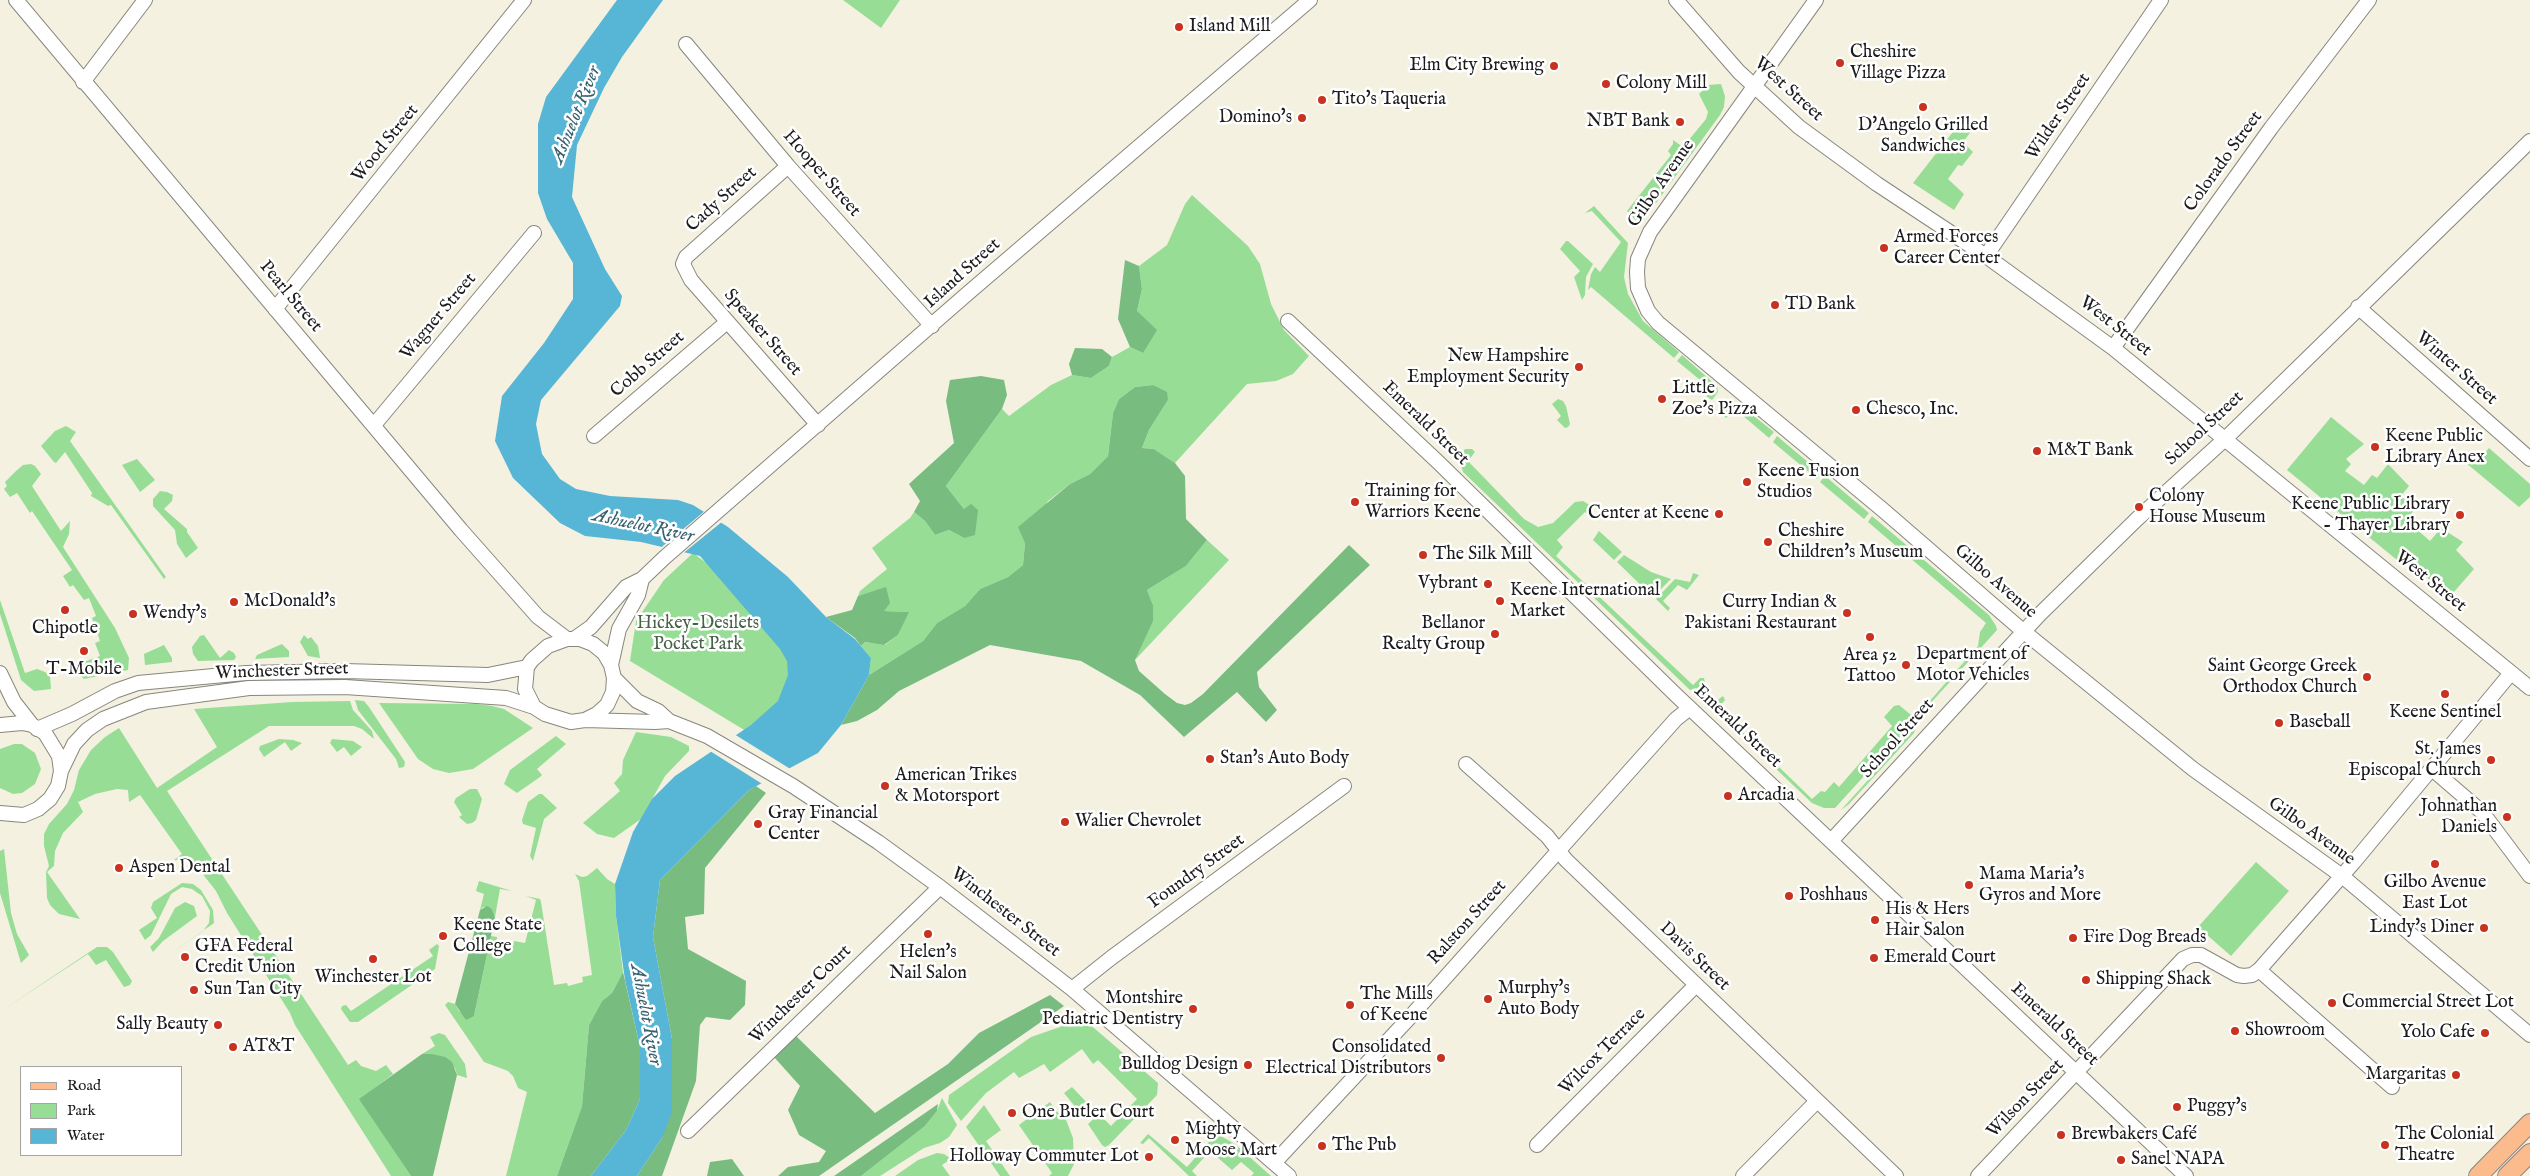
<!DOCTYPE html>
<meta charset="utf-8">
<style>
body{margin:0}
#map{position:relative;width:2530px;height:1176px;overflow:hidden;background:#f4f1e1;font-family:"IM FELL English",serif}
canvas{display:block}
.legend{position:absolute;left:20px;top:1066px;width:162px;height:90px;box-sizing:border-box;background:#fff;border:1px solid #a4a4a4;margin:0;padding:6px 9px;list-style:none;font-size:15px;color:#1c1c1c}
.legend li{display:flex;align-items:center;gap:10px;height:25px}
.legend b{width:25px;border:1px solid #a4a4a4}
</style>
<div id="map">
<canvas width="2530" height="1176"></canvas>
<ul class="legend">
<li><b style="height:6px;background:#fbbb8d"></b>Road</li>
<li><b style="height:14px;background:#97dd96"></b>Park</li>
<li><b style="height:14px;background:#57b6d5"></b>Water</li>
</ul>
</div>
<script>
const c = document.querySelector('canvas').getContext('2d');
c.lineJoin = 'round';
function fillPath(path, color) {
  c.fillStyle = color;
  c.fill(path, 'evenodd');
}
function poly(rows) {
  const path = new Path2D();
  for (const r of rows) {
    path.moveTo(r[0], r[1]);
    for (let i = 2; i < r.length; i += 2) path.lineTo(r[i], r[i + 1]);
  }
  return path;
}
function strokePath(path, color, width, dash) {
  c.strokeStyle = color;
  c.lineWidth = width;
  c.lineCap = dash ? 'butt' : 'round';
  c.setLineDash(dash || []);
  c.stroke(path);
}
function drawText(font, color, halo, rows, align = 'center') {
  c.font = font + ' "IM FELL English",serif';
  c.lineWidth = 5;
  c.setLineDash([]);
  c.textBaseline = 'middle';
  c.strokeStyle = halo;
  c.fillStyle = color;
  for (const [text, x, y, turn = 0] of rows) {
    c.save();
    c.translate(x, y);
    c.rotate((+turn || 0) * Math.PI / 180);
    c.textAlign = isNaN(turn) ? turn : align;
    if (halo) c.strokeText(text, 0, 0);
    c.fillText(text, 0, 0);
    c.restore();
  }
}
fillPath(poly([
 [843,0,900,0,881,28],
 [1721,84,1725,96,1724,107,1720,115,1640,225,1627,211,1671,155,1668,151,1673,144,1673,140,1683,147,1706,119,1708,112,1699,94,1708,85],
 [1963,119,1976,125,1963,142,1973,152,1962,166,1958,165,1948,179,1964,194,1954,210,1913,183],
 [1192,195,1248,246,1260,264,1271,304,1284,330,1309,356,1293,374,1276,381,1247,384,1175,463,1154,449,1142,448,1149,430,1168,400,1153,385,1135,387,1119,399,1113,413,1108,456,1090,474,1070,484,1048,501,1025,543,1023,565,1008,577,980,589,965,606,937,623,923,641,869,675,871,658,861,646,865,642,885,645,898,635,908,612,884,611,886,588,858,596,860,591,887,569,872,548,910,518,914,512,925,521,935,535,949,530,964,538,964,509,946,486,1002,409,1009,416,1051,385,1072,375,1091,378,1109,366,1112,357,1130,347,1143,353,1137,311,1142,289,1139,266,1167,245,1185,204],
 [1594,206,1628,243,1624,277,1628,294,1643,321,1679,352,1674,358,1591,287,1588,290,1591,274,1595,267,1600,272,1621,242,1592,211,1585,213],
 [1566,241,1568,241,1593,264,1586,277,1585,295,1582,300,1574,277,1580,271,1560,249],
 [1682,355,1717,386,1718,392,1712,400,1706,396,1711,389,1677,361],
 [1558,399,1563,401,1566,406,1570,424,1568,427,1565,428,1557,420,1561,416,1552,404],
 [1730,404,1740,405,1774,432,1769,438,1735,409,1726,418,1722,415],
 [2331,417,2364,444,2346,459,2351,464,2345,471,2364,485,2372,475,2377,478,2388,464,2409,486,2401,496,2415,509,2406,520,2430,541,2441,528,2463,542,2456,550,2474,569,2446,601,2431,581,2416,569,2397,560,2287,470],
 [66,426,76,432,70,441,166,577,164,579,111,505,108,506,91,496,92,493,65,452,56,463,54,462,41,446,55,431],
 [1777,436,1821,473,1817,479,1773,442],
 [2489,448,2530,484,2530,497,2519,507,2466,463,2481,457],
 [1465,449,1472,449,1475,452,1468,461,1524,519,1538,527,1553,523,1575,502,1583,501,1591,506,1593,515,1591,517,1585,512,1557,540,1563,547,1556,556,1693,685,1700,678,1704,678,1705,684,1699,691,1696,688,1690,690,1463,472,1459,457],
 [137,459,155,480,140,492,122,465],
 [31,464,35,466,41,474,32,486,61,531,70,521,69,534,63,547,115,628,129,658,128,670,84,679,73,668,73,666,100,656,95,643,100,641,92,618,96,616,89,598,84,600,73,585,70,587,63,576,72,570,32,511,30,513,17,493,10,497,4,489,7,486,5,482,16,471,23,465],
 [1825,476,1869,513,1864,519,1820,482],
 [160,491,167,492,173,495,172,501,164,509,187,529,187,532,198,548,186,558,177,544,175,530,153,506,153,499],
 [1872,516,1989,615,1996,626,1997,630,1928,706,1928,703,1978,646,1980,632,1986,623,1868,522],
 [1599,531,1622,552,1614,560,1593,540],
 [1207,540,1229,560,1135,660,1153,605,1147,590,1186,566],
 [693,553,712,567,784,638,792,693,746,731,630,661,636,621,664,580],
 [1624,555,1651,572,1671,579,1653,597,1617,562],
 [1693,573,1699,575,1687,590,1678,585,1663,601,1670,608,1668,611,1656,599,1675,579,1690,582],
 [0,600,25,673,37,669,45,672,50,676,51,689,34,691,21,680,0,614],
 [204,635,220,658,229,650,234,653,236,657,234,660,198,661,193,654,192,647,200,636],
 [304,635,308,639,311,637,318,646,320,658,308,656,300,642],
 [282,644,289,651,289,657,255,659,257,655],
 [164,645,172,658,172,662,145,665,144,654],
 [1723,696,1725,700,1718,708,1812,799,1821,791,1825,792,1834,782,1839,787,1892,726,1884,717,1894,706,1899,705,1916,719,1835,808,1824,808,1812,803,1714,710,1714,706,1712,704],
 [355,700,364,701,369,707,405,762,404,767,399,768,396,759,358,710],
 [350,701,353,710,372,731,374,739,362,729,354,726,269,726,167,791,348,1065,356,1060,361,1066,376,1071,386,1065,393,1074,360,1099,411,1176,391,1176,295,1025,290,1013,227,913,216,891,198,868,186,860,174,860,182,854,140,795,129,802,128,790,117,789,95,794,78,802,83,812,63,833,55,851,54,866,47,872,80,919,59,914,50,905,47,898,46,872,49,866,44,846,44,834,49,824,67,804,74,790,79,770,91,750,105,737,119,728,157,788,217,747,194,709,292,702],
 [379,703,477,704,492,706,504,709,533,728,473,769,449,773,433,769,418,759],
 [1916,727,1914,733,1849,804,1841,810],
 [636,732,671,737,689,746,689,751,665,776,641,819,614,838,597,834,583,823,620,791,614,783,622,774,623,760],
 [556,736,566,744,537,769,542,775,540,777,517,793,504,784,510,770],
 [279,739,293,740,302,743,291,751,285,742,264,757,259,749,260,746],
 [332,739,353,741,362,747,351,756,344,747,337,752,330,743],
 [14,744,22,744,35,753,41,769,35,784,22,793,13,794,0,788,0,749],
 [470,789,477,789,482,799,476,820,472,823,467,824,459,817,462,815,454,802,456,798],
 [539,794,542,794,557,808,544,819,533,861,530,856,536,828,523,824,522,820,528,802],
 [4,849,11,913,17,934,29,955,21,963,0,893,0,851],
 [2256,862,2289,891,2231,956,2198,927],
 [597,868,607,879,615,884,616,916,623,972,612,993,602,1001,589,1025,582,1106,557,1176,506,1176,527,1092,518,1088,513,1076,508,1071,484,1062,445,1005,448,1002,455,1004,459,1011,474,1016,491,936,497,937,497,941,513,944,514,941,525,943,536,900,526,896,540,899,541,902,554,985,567,983,568,986,583,982,582,977,592,975,579,881,575,874,582,877,587,876],
 [479,881,512,891,500,889,495,917,492,909,483,907,480,910,484,894,476,891],
 [182,883,193,884,201,890,213,910,214,923,160,961,203,931,209,923,210,911,202,896,192,889,182,887,171,894,151,935,145,940,139,930,157,918,151,908,153,902],
 [185,902,194,906,197,916,163,941,153,952,150,947,159,938,175,908],
 [437,944,439,946,435,969,358,1022,350,1022,341,1009,342,1006,346,1005,351,1011,433,956,429,950],
 [97,947,107,947,113,952,132,981,130,985,124,987,106,960,96,965,88,954,1,1011],
 [1080,1016,1158,1083,1157,1095,1109,1145,1105,1147,1102,1145,1088,1124,1099,1114,1111,1126,1137,1099,1098,1060,1093,1064,1082,1049,1050,1072,1044,1064,1019,1078,1014,1072,986,1093,961,1121,948,1103,949,1095,1031,1037,1060,1027],
 [439,1033,445,1035,465,1064,467,1078,457,1075,455,1068,432,1054,422,1054,435,1046,430,1037],
 [1072,1087,1095,1111,1086,1120,1064,1093],
 [942,1098,957,1125,949,1137,940,1143,924,1148,880,1176,861,1176,925,1126,937,1111],
 [1050,1102,1059,1114,1062,1112,1065,1117,1073,1138,1074,1164,1068,1176,1049,1176,1052,1173,1019,1125],
 [984,1105,1001,1130,986,1141,1010,1176,1000,1176,966,1127],
 [1148,1134,1187,1167,1214,1136,1219,1135,1235,1144,1271,1176,1251,1176,1254,1173,1241,1162,1232,1170,1210,1151,1192,1171,1197,1176,1189,1176,1149,1138,1143,1144,1140,1143],
 [937,1153,944,1154,951,1159,942,1165,950,1176,895,1176,918,1160]
]), '#97dd96');
fillPath(poly([
 [1125,260,1139,266,1142,289,1137,311,1157,330,1143,353,1130,347,1118,319],
 [1075,348,1102,349,1112,357,1109,366,1091,378,1072,375,1069,364],
 [981,376,1004,380,1007,395,1002,409,946,486,964,509,971,504,978,510,975,535,964,538,949,530,935,535,925,521,914,512,920,501,909,484,954,443,946,401,950,380],
 [1153,385,1167,392,1168,400,1149,430,1142,448,1154,449,1175,463,1185,476,1186,519,1207,540,1186,566,1147,590,1153,605,1153,621,1135,660,1139,671,1165,694,1177,703,1185,705,1191,703,1203,694,1349,545,1370,565,1257,672,1259,687,1277,710,1266,722,1237,692,1184,737,1140,695,1081,661,990,645,899,691,877,710,857,721,841,725,869,675,923,641,937,623,965,606,980,589,1008,577,1023,565,1025,543,1018,527,1070,484,1090,474,1108,456,1113,413,1119,399,1135,387],
 [886,587,890,603,884,611,909,612,898,635,884,645,865,642,861,646,855,638,826,617,852,610,858,596],
 [756,786,766,793,705,868,704,914,685,917,688,949,746,981,745,1005,730,1020,706,1017,700,1025,696,1081,662,1176,637,1176,662,1138,672,1039,653,937,660,880,749,790],
 [487,906,492,909,495,917,474,1016,466,1020,455,1004,480,910],
 [623,972,640,1047,640,1099,626,1130,591,1176,557,1176,582,1106,589,1025,602,1001,612,993],
 [1050,995,1064,1006,819,1176,778,1176,788,1167,819,1162,826,1151,799,1135,788,1110,800,1086,774,1057,796,1036,875,1113,948,1064,979,1033],
 [422,1054,432,1054,445,1057,452,1062,457,1075,433,1176,411,1176,359,1099],
 [938,1104,937,1111,925,1126,861,1176,834,1176],
 [732,1159,744,1176,707,1176,710,1162]
]), '#79bc7f');
fillPath(poly([
 [617,0,663,0,622,57,604,88,577,145,572,197,605,269,622,296,620,306,541,400,536,424,542,454,560,479,576,489,610,496,678,500,693,505,728,527,788,577,826,617,855,639,871,658,869,675,841,725,818,753,749,790,660,880,653,937,672,1039,672,1112,662,1138,637,1176,591,1176,626,1130,640,1099,640,1047,625,980,616,916,615,884,633,832,652,799,675,776,751,725,778,701,788,675,787,661,780,649,700,556,641,542,585,536,560,523,513,478,495,441,502,396,544,343,573,299,573,263,547,219,538,193,538,124,546,97]
]), '#57b6d5');
fillPath(poly([
 [706,510,723,521,681,555,658,550],
 [734,734,792,770,764,785,710,751]
]), '#f4f1e1');
const minor = poly([
 [16,0,461,530,538,617,567,639],
 [1676,0,1739,72,1799,127,1877,184,1986,256,2113,348,2530,688],
 [1816,0,1650,232,1638,259,1637,272,1638,288,1648,311,1658,323,1883,510,2023,631,2193,769,2342,876,2530,1035],
 [686,44,788,166,932,326],
 [83,82,145,0],
 [788,166,686,257,683,264,691,280,818,425],
 [1986,256,2161,0],
 [2358,307,2530,459],
 [275,309,524,0],
 [1288,321,1439,463,1677,696,2186,1176],
 [2113,348,2271,128,2369,0],
 [374,425,534,233],
 [594,436,727,322],
 [567,639,580,639,593,644,604,653,611,665,614,678,613,692,607,705,597,714,585,720,571,722,545,714,534,707,525,689,527,667,532,660,548,646,567,639],
 [574,639,591,627,626,587,642,579,664,558,967,294,1310,0],
 [611,665,619,629,638,595,642,579],
 [0,673,14,702,32,725],
 [614,678,637,701,658,711,669,721,707,736,793,786,878,842,940,887,1072,989,1289,1176],
 [585,720,655,722,669,721],
 [0,725,22,723,32,725,45,733,59,756,61,771,58,786,50,799,38,809,24,815,0,813],
 [37,729,72,714,115,691,138,683,246,673,344,671,488,675,527,667],
 [1466,764,1547,836,1566,860,1896,1176],
 [2432,769,2482,812,2530,876],
 [61,771,74,744,87,730,103,719,146,702,249,688,345,687,506,698,534,707],
 [1832,840,2039,615,2137,519,2225,439,2530,141],
 [2259,970,2392,1087],
 [1072,989,1111,958,1344,786],
 [688,1131,940,887],
 [1537,1145,1696,985],
 [1274,1163,1411,1016,1676,719,1690,708],
 [1743,1176,1817,1101],
 [1978,1176,2183,959,2192,955,2201,955,2237,975,2244,976,2252,975,2259,970,2354,862,2511,673]
]);
const major = poly([
 [2478,1176,2530,1123],
 [2507,1176,2530,1153]
]);
strokePath(minor, '#88867e', 16);
strokePath(major, '#88867e', 20);
strokePath(minor, '#fff', 14);
strokePath(major, '#fbbb8d', 18);
for (const [x, y, r, color] of [
 [1179,27,5,"#c8321e"],
 [1840,63,5,"#c8321e"],
 [1554,66,5,"#c8321e"],
 [1606,84,5,"#c8321e"],
 [1322,100,5,"#c8321e"],
 [1923,107,5,"#c8321e"],
 [1302,118,5,"#c8321e"],
 [1680,122,5,"#c8321e"],
 [1884,248,5,"#c8321e"],
 [1775,305,5,"#c8321e"],
 [1579,367,5,"#c8321e"],
 [1662,399,5,"#c8321e"],
 [1856,410,5,"#c8321e"],
 [2375,447,5,"#c8321e"],
 [2037,451,5,"#c8321e"],
 [1747,482,5,"#c8321e"],
 [1355,502,5,"#c8321e"],
 [2139,507,5,"#c8321e"],
 [1719,514,5,"#c8321e"],
 [2460,515,5,"#c8321e"],
 [1768,542,5,"#c8321e"],
 [1423,555,5,"#c8321e"],
 [1488,584,5,"#c8321e"],
 [1500,601,5,"#c8321e"],
 [234,602,5,"#c8321e"],
 [65,610,5,"#c8321e"],
 [1847,613,5,"#c8321e"],
 [133,614,5,"#c8321e"],
 [1495,634,5,"#c8321e"],
 [1870,637,5,"#c8321e"],
 [84,651,5,"#c8321e"],
 [1906,665,5,"#c8321e"],
 [2367,677,5,"#c8321e"],
 [2445,694,5,"#c8321e"],
 [2279,723,5,"#c8321e"],
 [1210,759,5,"#c8321e"],
 [2491,760,5,"#c8321e"],
 [885,786,5,"#c8321e"],
 [1728,796,5,"#c8321e"],
 [2507,817,5,"#c8321e"],
 [1065,822,5,"#c8321e"],
 [758,824,5,"#c8321e"],
 [2435,864,5,"#c8321e"],
 [119,868,5,"#c8321e"],
 [1969,885,5,"#c8321e"],
 [1789,896,5,"#c8321e"],
 [1875,920,5,"#c8321e"],
 [2484,928,5,"#c8321e"],
 [928,934,5,"#c8321e"],
 [443,936,5,"#c8321e"],
 [2073,938,5,"#c8321e"],
 [185,957,5,"#c8321e"],
 [1874,958,5,"#c8321e"],
 [373,959,5,"#c8321e"],
 [2086,980,5,"#c8321e"],
 [194,990,5,"#c8321e"],
 [1488,999,5,"#c8321e"],
 [2332,1003,5,"#c8321e"],
 [1350,1005,5,"#c8321e"],
 [1193,1009,5,"#c8321e"],
 [218,1025,5,"#c8321e"],
 [2235,1031,5,"#c8321e"],
 [2485,1033,5,"#c8321e"],
 [233,1047,5,"#c8321e"],
 [1441,1058,5,"#c8321e"],
 [1248,1065,5,"#c8321e"],
 [2456,1075,5,"#c8321e"],
 [2177,1107,5,"#c8321e"],
 [1012,1113,5,"#c8321e"],
 [2061,1135,5,"#c8321e"],
 [1175,1140,5,"#c8321e"],
 [2385,1145,5,"#c8321e"],
 [1322,1146,5,"#c8321e"],
 [1149,1157,5,"#c8321e"],
 [2121,1160,5,"#c8321e"]
]) {
  const dot = new Path2D();
  dot.arc(x, y, r, 0, 2 * Math.PI);
  c.fillStyle = color;
  c.fill(dot);
  strokePath(dot, '#fff', 2);
}
drawText('18px', '#1c1c1c', '#fff', [
 ["Island Mill",1189,27],
 ["Cheshire",1850,53],
 ["Village Pizza",1850,74],
 ["Elm City Brewing",1544,66,"right"],
 ["Colony Mill",1616,84],
 ["Tito's Taqueria",1332,100],
 ["Domino's",1292,118,"right"],
 ["NBT Bank",1670,122,"right"],
 ["D'Angelo Grilled",1923,126,"center"],
 ["Sandwiches",1923,147,"center"],
 ["Armed Forces",1894,238],
 ["Career Center",1894,259],
 ["TD Bank",1785,305],
 ["New Hampshire",1569,357,"right"],
 ["Employment Security",1569,378,"right"],
 ["Little",1672,389],
 ["Zoe's Pizza",1672,410],
 ["Chesco, Inc.",1866,410],
 ["Keene Public",2385,437],
 ["Library Anex",2385,458],
 ["M&T Bank",2047,451],
 ["Keene Fusion",1757,472],
 ["Studios",1757,493],
 ["Training for",1365,492],
 ["Warriors Keene",1365,513],
 ["Colony",2149,497],
 ["House Museum",2149,518],
 ["Keene Public Library",2450,505,"right"],
 ["- Thayer Library",2450,526,"right"],
 ["Center at Keene",1709,514,"right"],
 ["Cheshire",1778,532],
 ["Children's Museum",1778,553],
 ["The Silk Mill",1433,555],
 ["Vybrant",1478,584,"right"],
 ["Keene International",1510,591],
 ["Market",1510,612],
 ["McDonald's",244,602],
 ["Curry Indian &",1837,603,"right"],
 ["Pakistani Restaurant",1837,624,"right"],
 ["Wendy's",143,614],
 ["Bellanor",1485,624,"right"],
 ["Realty Group",1485,645,"right"],
 ["Chipotle",65,629,"center"],
 ["Department of",1916,655],
 ["Motor Vehicles",1916,676],
 ["Area 52",1870,656,"center"],
 ["Tattoo",1870,677,"center"],
 ["Saint George Greek",2357,667,"right"],
 ["Orthodox Church",2357,688,"right"],
 ["T-Mobile",84,670,"center"],
 ["Keene Sentinel",2445,713,"center"],
 ["Baseball",2289,723],
 ["St. James",2481,750,"right"],
 ["Episcopal Church",2481,771,"right"],
 ["Stan's Auto Body",1220,759],
 ["American Trikes",895,776],
 ["& Motorsport",895,797],
 ["Arcadia",1738,796],
 ["Johnathan",2497,807,"right"],
 ["Daniels",2497,828,"right"],
 ["Gray Financial",768,814],
 ["Center",768,835],
 ["Walier Chevrolet",1075,822],
 ["Aspen Dental",129,868],
 ["Mama Maria's",1979,875],
 ["Gyros and More",1979,896],
 ["Gilbo Avenue",2435,883,"center"],
 ["East Lot",2435,904,"center"],
 ["Poshhaus",1799,896],
 ["His & Hers",1885,910],
 ["Hair Salon",1885,931],
 ["Keene State",453,926],
 ["College",453,947],
 ["Lindy's Diner",2474,928,"right"],
 ["Fire Dog Breads",2083,938],
 ["GFA Federal",195,947],
 ["Credit Union",195,968],
 ["Helen's",928,953,"center"],
 ["Nail Salon",928,974,"center"],
 ["Emerald Court",1884,958],
 ["Winchester Lot",373,978,"center"],
 ["Shipping Shack",2096,980],
 ["Murphy's",1498,989],
 ["Auto Body",1498,1010],
 ["Sun Tan City",204,990],
 ["The Mills",1360,995],
 ["of Keene",1360,1016],
 ["Montshire",1183,999,"right"],
 ["Pediatric Dentistry",1183,1020,"right"],
 ["Commercial Street Lot",2342,1003],
 ["Sally Beauty",208,1025,"right"],
 ["Showroom",2245,1031],
 ["Yolo Cafe",2475,1033,"right"],
 ["AT&T",243,1047],
 ["Consolidated",1431,1048,"right"],
 ["Electrical Distributors",1431,1069,"right"],
 ["Bulldog Design",1238,1065,"right"],
 ["Margaritas",2446,1075,"right"],
 ["Puggy's",2187,1107],
 ["One Butler Court",1022,1113],
 ["Mighty",1185,1130],
 ["Moose Mart",1185,1151],
 ["Brewbakers Café",2071,1135],
 ["The Colonial",2395,1135],
 ["Theatre",2395,1156],
 ["The Pub",1332,1146],
 ["Holloway Commuter Lot",1139,1157,"right"],
 ["Sanel NAPA",2131,1160]
], 'left');
drawText('18px', '#1c1c1c', '#fff', [
 ["West Street",1788,90,42],
 ["Wilder Street",2059,117,-56],
 ["Wood Street",386,144,-51],
 ["Colorado Street",2224,162,-54],
 ["Hooper Street",821,174,49],
 ["Gilbo Avenue",1662,184,-55],
 ["Cady Street",722,200,-42],
 ["Island Street",963,274,-42],
 ["Pearl Street",290,297,50],
 ["Wagner Street",439,317,-50],
 ["West Street",2115,327,38],
 ["Speaker Street",762,333,49],
 ["Cobb Street",648,365,-41],
 ["Winter Street",2456,369,41],
 ["Emerald Street",1425,424,44],
 ["School Street",2205,429,-43],
 ["Gilbo Avenue",1995,582,41],
 ["West Street",2430,582,39],
 ["Winchester Street",282,672,-2],
 ["Emerald Street",1737,727,43],
 ["School Street",1898,739,-48],
 ["Gilbo Avenue",2311,832,36],
 ["Foundry Street",1197,872,-36],
 ["Winchester Street",1005,913,38],
 ["Ralston Street",1468,923,-48],
 ["Davis Street",1694,957,44],
 ["Winchester Court",801,995,-44],
 ["Emerald Street",2054,1025,43],
 ["Wilcox Terrace",1603,1052,-45],
 ["Wilson Street",2026,1099,-46]
]);
drawText('18px', '#476047', '#fff', [
 ["Hickey-Desilets",698,624],
 ["Pocket Park",698,645]
]);
drawText('italic 19px', '#37616f', '#fff', [
 ["Ashuelot River",577,115,-68],
 ["Ashuelot River",643,527,12],
 ["Ashuelot River",645,1015,79]
]);
</script>
